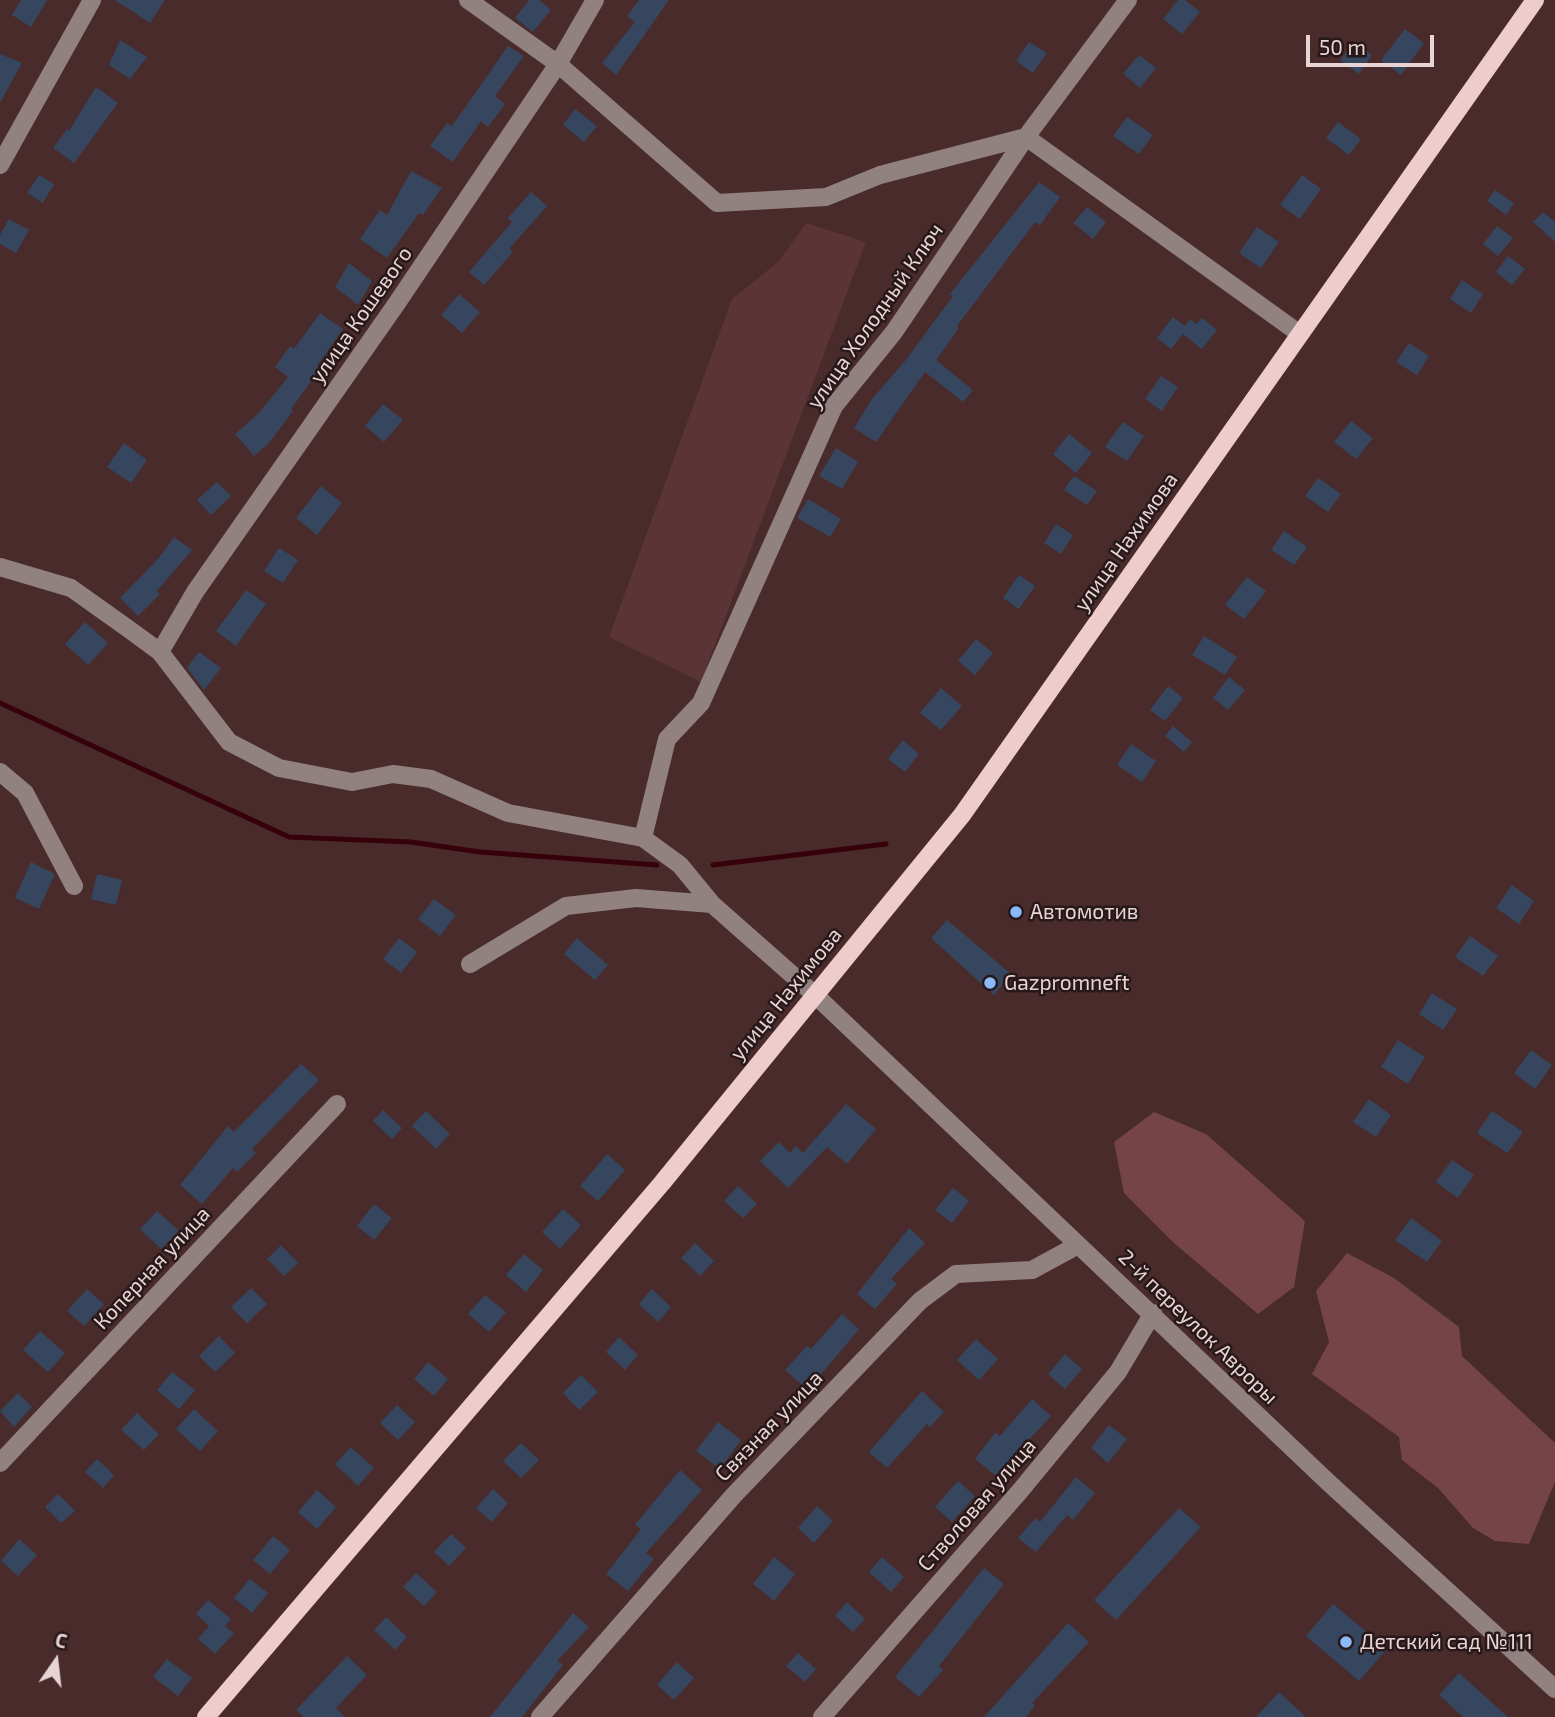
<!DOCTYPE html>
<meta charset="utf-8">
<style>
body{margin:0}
#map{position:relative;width:1555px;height:1717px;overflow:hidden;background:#4a2b2c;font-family:"Exo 2",sans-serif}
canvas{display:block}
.north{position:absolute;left:21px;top:1626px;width:70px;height:70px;-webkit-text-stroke:5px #271819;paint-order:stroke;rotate:14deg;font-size:19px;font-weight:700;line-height:28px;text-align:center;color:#e9d4d5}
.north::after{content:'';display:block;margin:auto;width:24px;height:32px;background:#e9d4d5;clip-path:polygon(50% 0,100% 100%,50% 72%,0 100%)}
.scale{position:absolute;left:1306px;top:35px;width:128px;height:32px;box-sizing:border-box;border:4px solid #e9d4d5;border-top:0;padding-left:9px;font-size:21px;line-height:24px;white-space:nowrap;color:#e9d4d5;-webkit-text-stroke:5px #271819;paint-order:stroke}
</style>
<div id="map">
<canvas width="1555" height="1717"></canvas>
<div class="north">С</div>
<div class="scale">50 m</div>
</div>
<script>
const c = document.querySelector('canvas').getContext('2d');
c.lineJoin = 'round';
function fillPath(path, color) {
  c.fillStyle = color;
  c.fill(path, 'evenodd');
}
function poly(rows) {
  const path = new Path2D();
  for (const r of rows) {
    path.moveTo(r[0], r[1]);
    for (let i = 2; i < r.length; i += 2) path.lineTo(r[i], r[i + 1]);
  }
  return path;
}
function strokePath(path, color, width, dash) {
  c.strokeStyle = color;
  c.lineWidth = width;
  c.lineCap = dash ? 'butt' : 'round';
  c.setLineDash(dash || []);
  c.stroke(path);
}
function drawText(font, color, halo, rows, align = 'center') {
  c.font = font + ' "Exo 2",sans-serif';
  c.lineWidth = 5;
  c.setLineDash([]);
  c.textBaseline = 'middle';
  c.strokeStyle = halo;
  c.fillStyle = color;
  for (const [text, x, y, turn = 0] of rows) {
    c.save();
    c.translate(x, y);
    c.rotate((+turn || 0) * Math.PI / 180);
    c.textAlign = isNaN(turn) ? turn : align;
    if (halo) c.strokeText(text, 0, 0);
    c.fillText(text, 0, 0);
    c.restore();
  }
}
fillPath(poly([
 [806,223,866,242,701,682,609,637,732,299,779,261]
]), '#5a3436');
fillPath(poly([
 [1154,1112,1206,1134,1305,1221,1294,1287,1258,1314,1175,1244,1124,1193,1114,1142],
 [1347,1253,1394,1278,1459,1327,1462,1356,1555,1443,1555,1482,1529,1544,1495,1541,1473,1528,1438,1488,1402,1460,1399,1437,1312,1374,1329,1342,1316,1291]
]), '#744446');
strokePath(poly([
 [0,703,289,837,411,842,480,852,657,865],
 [713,865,886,844]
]), '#37010b', 5);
fillPath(poly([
 [21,0,47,0,31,27,12,15],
 [115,0,165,0,150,23],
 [529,0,539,0,551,10,533,32,515,18],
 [639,0,669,0,616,75,602,63,635,22,627,16],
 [1178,0,1185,0,1200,12,1182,34,1163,19],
 [1405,29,1424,43,1401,75,1381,60],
 [120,40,147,57,130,79,109,65],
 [1029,42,1047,53,1033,73,1016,61],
 [1354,42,1372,55,1359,74,1340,60],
 [508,46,524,56,495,96,505,104,488,127,481,121,453,162,430,146,447,123,452,126],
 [0,54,22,63,0,103],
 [1139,55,1156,68,1140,88,1123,74],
 [96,87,118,103,74,163,53,148,67,129,69,131],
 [575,109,597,126,584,142,563,125],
 [1127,117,1153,135,1139,154,1113,136],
 [1338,122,1361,139,1349,155,1326,138],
 [411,171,442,188,423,215,419,213,387,258,360,239,380,210,387,215],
 [39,175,54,184,43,203,27,193],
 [1302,175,1321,189,1300,219,1280,205],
 [1039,182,1060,197,1040,225,1035,222,957,326,959,328,936,360,973,390,963,402,925,372,876,442,854,428,872,399,905,361,953,296,950,294],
 [1495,190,1514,203,1506,215,1487,201],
 [531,192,547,206,509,249,513,252,484,285,469,272,512,222,508,218],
 [1087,207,1106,222,1093,239,1073,223],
 [1543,212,1555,222,1555,242,1533,222],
 [9,219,29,230,16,253,0,244,0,235],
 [1497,226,1513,238,1498,256,1483,244],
 [1257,227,1279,242,1261,268,1239,253],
 [1508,256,1525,269,1512,285,1496,272],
 [349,263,372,281,358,305,335,287],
 [1462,280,1483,294,1471,313,1450,299],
 [459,294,480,312,462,333,441,315],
 [320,313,343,329,317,366,321,368,291,409,293,411,269,443,254,456,235,434,258,414,288,377,275,367,290,346,294,349],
 [1173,317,1185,326,1190,319,1196,324,1202,318,1217,330,1202,349,1183,334,1171,349,1157,338],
 [1409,343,1429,356,1417,375,1396,362],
 [1161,376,1178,387,1162,411,1145,399],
 [383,404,403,420,384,442,365,426],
 [1351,421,1373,438,1356,459,1334,442],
 [1123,422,1144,436,1127,461,1105,447],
 [1069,434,1092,453,1076,473,1053,454],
 [124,443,147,460,131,483,107,467],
 [836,448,858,462,842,489,819,476],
 [1074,476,1097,491,1087,505,1064,490],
 [1318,478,1341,494,1328,512,1305,496],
 [217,482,231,496,211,515,197,500],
 [321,486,342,503,317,535,296,518],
 [808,499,841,519,830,537,797,518],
 [1056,524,1073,535,1061,554,1044,543],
 [1284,531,1307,547,1294,565,1271,550],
 [174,537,192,550,157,591,160,594,138,616,120,598,157,560],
 [279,548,298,560,283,583,264,571],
 [1019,575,1035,586,1019,609,1003,598],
 [1247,577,1266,591,1244,619,1225,605],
 [246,590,266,604,236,646,216,631],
 [85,622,108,643,88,665,65,644],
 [1204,636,1237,657,1225,675,1192,655],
 [976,639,993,653,975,675,958,661],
 [199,652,221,668,204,690,187,668],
 [1229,677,1245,690,1228,710,1213,698],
 [1168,686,1183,698,1165,721,1150,710],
 [941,688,962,706,941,730,920,713],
 [1173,726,1192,742,1184,752,1165,736],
 [903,740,919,754,905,772,888,759],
 [1131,744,1156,761,1142,782,1117,765],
 [31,862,55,874,39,909,15,898],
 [97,874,122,880,116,905,91,899],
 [1512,885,1534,901,1519,924,1496,908],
 [434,899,456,915,440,936,418,919],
 [947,920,1011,974,994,995,931,938],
 [1470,936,1498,956,1483,976,1455,957],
 [399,938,417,952,401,973,383,959],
 [577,938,608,965,595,980,564,954],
 [1432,993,1457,1009,1443,1030,1419,1014],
 [1398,1040,1425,1057,1408,1084,1381,1067],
 [1531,1050,1552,1065,1535,1089,1514,1073],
 [301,1064,319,1080,252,1149,256,1153,237,1172,233,1168,202,1204,180,1185,228,1126,234,1132],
 [1369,1099,1391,1115,1376,1137,1353,1122],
 [846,1104,876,1129,847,1164,827,1147,788,1188,760,1161,779,1142,790,1153,796,1146,803,1153],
 [383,1110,402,1128,392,1139,373,1121],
 [426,1111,450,1134,436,1149,412,1126],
 [1492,1111,1523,1132,1507,1153,1477,1133],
 [607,1154,625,1170,598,1201,580,1186],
 [1452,1160,1474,1175,1458,1198,1436,1182],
 [738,1186,757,1204,743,1218,724,1201],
 [953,1188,969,1201,952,1223,935,1210],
 [374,1204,392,1218,374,1240,357,1226],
 [563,1209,581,1225,560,1249,542,1232],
 [157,1211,179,1231,161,1249,140,1229],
 [1411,1218,1442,1241,1427,1262,1395,1240],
 [909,1228,925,1243,891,1279,897,1284,875,1309,857,1294],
 [695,1243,714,1261,700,1276,681,1258],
 [281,1245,298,1263,284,1276,267,1259],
 [524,1254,543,1270,526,1292,506,1275],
 [251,1288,267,1304,247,1323,231,1307],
 [87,1289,104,1304,84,1326,67,1311],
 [652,1289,671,1307,658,1322,639,1304],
 [485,1295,506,1312,489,1332,468,1314],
 [842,1314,859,1329,808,1390,785,1370,807,1346,811,1349],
 [40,1331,65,1353,48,1372,23,1350],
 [219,1336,235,1353,215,1372,199,1356],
 [619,1337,638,1355,625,1370,606,1352],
 [976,1339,998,1359,979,1380,957,1360],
 [1065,1354,1082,1369,1065,1389,1048,1374],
 [428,1362,448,1379,434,1396,414,1379],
 [172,1372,195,1390,179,1409,157,1390],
 [581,1375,598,1392,579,1410,563,1393],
 [922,1391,944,1412,930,1427,927,1424,887,1468,869,1452],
 [18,1393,32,1407,14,1427,0,1411],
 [1032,1399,1051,1416,1029,1440,1027,1438,996,1476,975,1459,995,1433,1000,1436],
 [397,1405,415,1422,398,1440,380,1423],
 [194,1409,218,1431,200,1451,176,1429],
 [137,1413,159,1434,144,1450,121,1430],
 [718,1422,741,1440,720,1469,696,1451],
 [1109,1425,1127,1439,1108,1463,1091,1448],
 [521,1443,539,1460,521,1478,503,1461],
 [351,1447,374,1468,358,1486,335,1464],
 [97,1459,114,1475,103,1488,85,1472],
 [680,1470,702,1490,646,1553,654,1559,628,1591,606,1574,641,1529,635,1525],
 [1076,1477,1095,1493,1073,1520,1067,1515,1036,1552,1018,1538,1035,1518,1040,1522],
 [958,1481,975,1496,952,1522,935,1507],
 [493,1489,508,1503,492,1522,476,1508],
 [317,1490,336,1507,317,1529,298,1512],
 [58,1494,75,1511,61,1523,45,1507],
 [817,1506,833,1521,814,1543,798,1528],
 [1179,1508,1201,1527,1116,1620,1094,1600],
 [451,1534,466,1548,449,1566,434,1552],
 [273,1536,290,1550,270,1574,253,1560],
 [19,1539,37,1555,18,1576,1,1561],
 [774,1557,795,1574,774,1601,753,1584],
 [882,1557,904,1577,891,1592,869,1572],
 [984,1568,1004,1584,939,1666,943,1670,919,1697,895,1677],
 [416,1573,437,1592,424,1606,403,1587],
 [250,1579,268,1593,252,1613,234,1598],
 [208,1600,231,1619,225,1626,234,1633,215,1654,198,1639,209,1626,196,1614],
 [847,1602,865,1619,853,1632,835,1616],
 [1333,1604,1387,1649,1359,1681,1306,1636],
 [573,1613,589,1627,557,1661,563,1665,522,1717,490,1717],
 [386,1617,407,1637,395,1650,374,1630],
 [1068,1623,1089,1642,1032,1703,1035,1706,1026,1717,984,1717],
 [798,1653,816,1669,805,1682,786,1666],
 [347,1656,367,1675,336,1708,345,1717,304,1717,296,1710],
 [167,1659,192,1678,178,1696,153,1677],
 [677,1662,694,1678,674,1700,657,1685],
 [1459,1673,1508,1717,1463,1717,1439,1695],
 [1279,1692,1306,1717,1256,1717]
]), '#35465e');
strokePath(poly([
 [468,0,558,64,717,203,826,197,880,175,1026,137,1300,334],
 [0,165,92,0],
 [0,567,71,588,130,630,160,652,229,742,279,768,352,782,393,774,431,779,508,813,643,838,680,865,712,904,814,994,1329,1483,1555,1689],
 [160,652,195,592,397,303,558,64,595,0],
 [0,772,25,793,74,886],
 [643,838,667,739,701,703,834,406,894,332,1026,137,1128,0],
 [470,964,566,906,636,898,712,904],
 [0,1463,337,1104],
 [540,1717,734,1495,920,1301,956,1274,1032,1270,1078,1245],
 [822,1717,1020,1491,1118,1372,1153,1313]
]), '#928181', 18);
strokePath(poly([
 [206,1717,662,1183,962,815,1535,0]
]), '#ecc', 18);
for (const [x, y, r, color] of [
 [1016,912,7,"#8abafc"],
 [990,983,7,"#8abafc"],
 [1346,1642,7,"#8abafc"]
]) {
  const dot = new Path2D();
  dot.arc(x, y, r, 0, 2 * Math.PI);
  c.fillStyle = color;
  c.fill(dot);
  strokePath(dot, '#271819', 2.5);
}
drawText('21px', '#e9d4d5', '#271819', [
 ["улица Кошевого",361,315,-55],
 ["улица Холодный Ключ",875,316,-55],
 ["улица Нахимова",1126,542,-55],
 ["улица Нахимова",786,994,-51],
 ["Коперная улица",152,1268,-47],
 ["2-й переулок Авроры",1198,1327,44],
 ["Связная улица",769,1426,-46],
 ["Стволовая улица",977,1505,-49]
]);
drawText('21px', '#e9d4d5', '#271819', [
 ["Автомотив",1030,912],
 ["Gazpromneft",1004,983],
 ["Детский сад №111",1360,1642]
], 'left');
</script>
